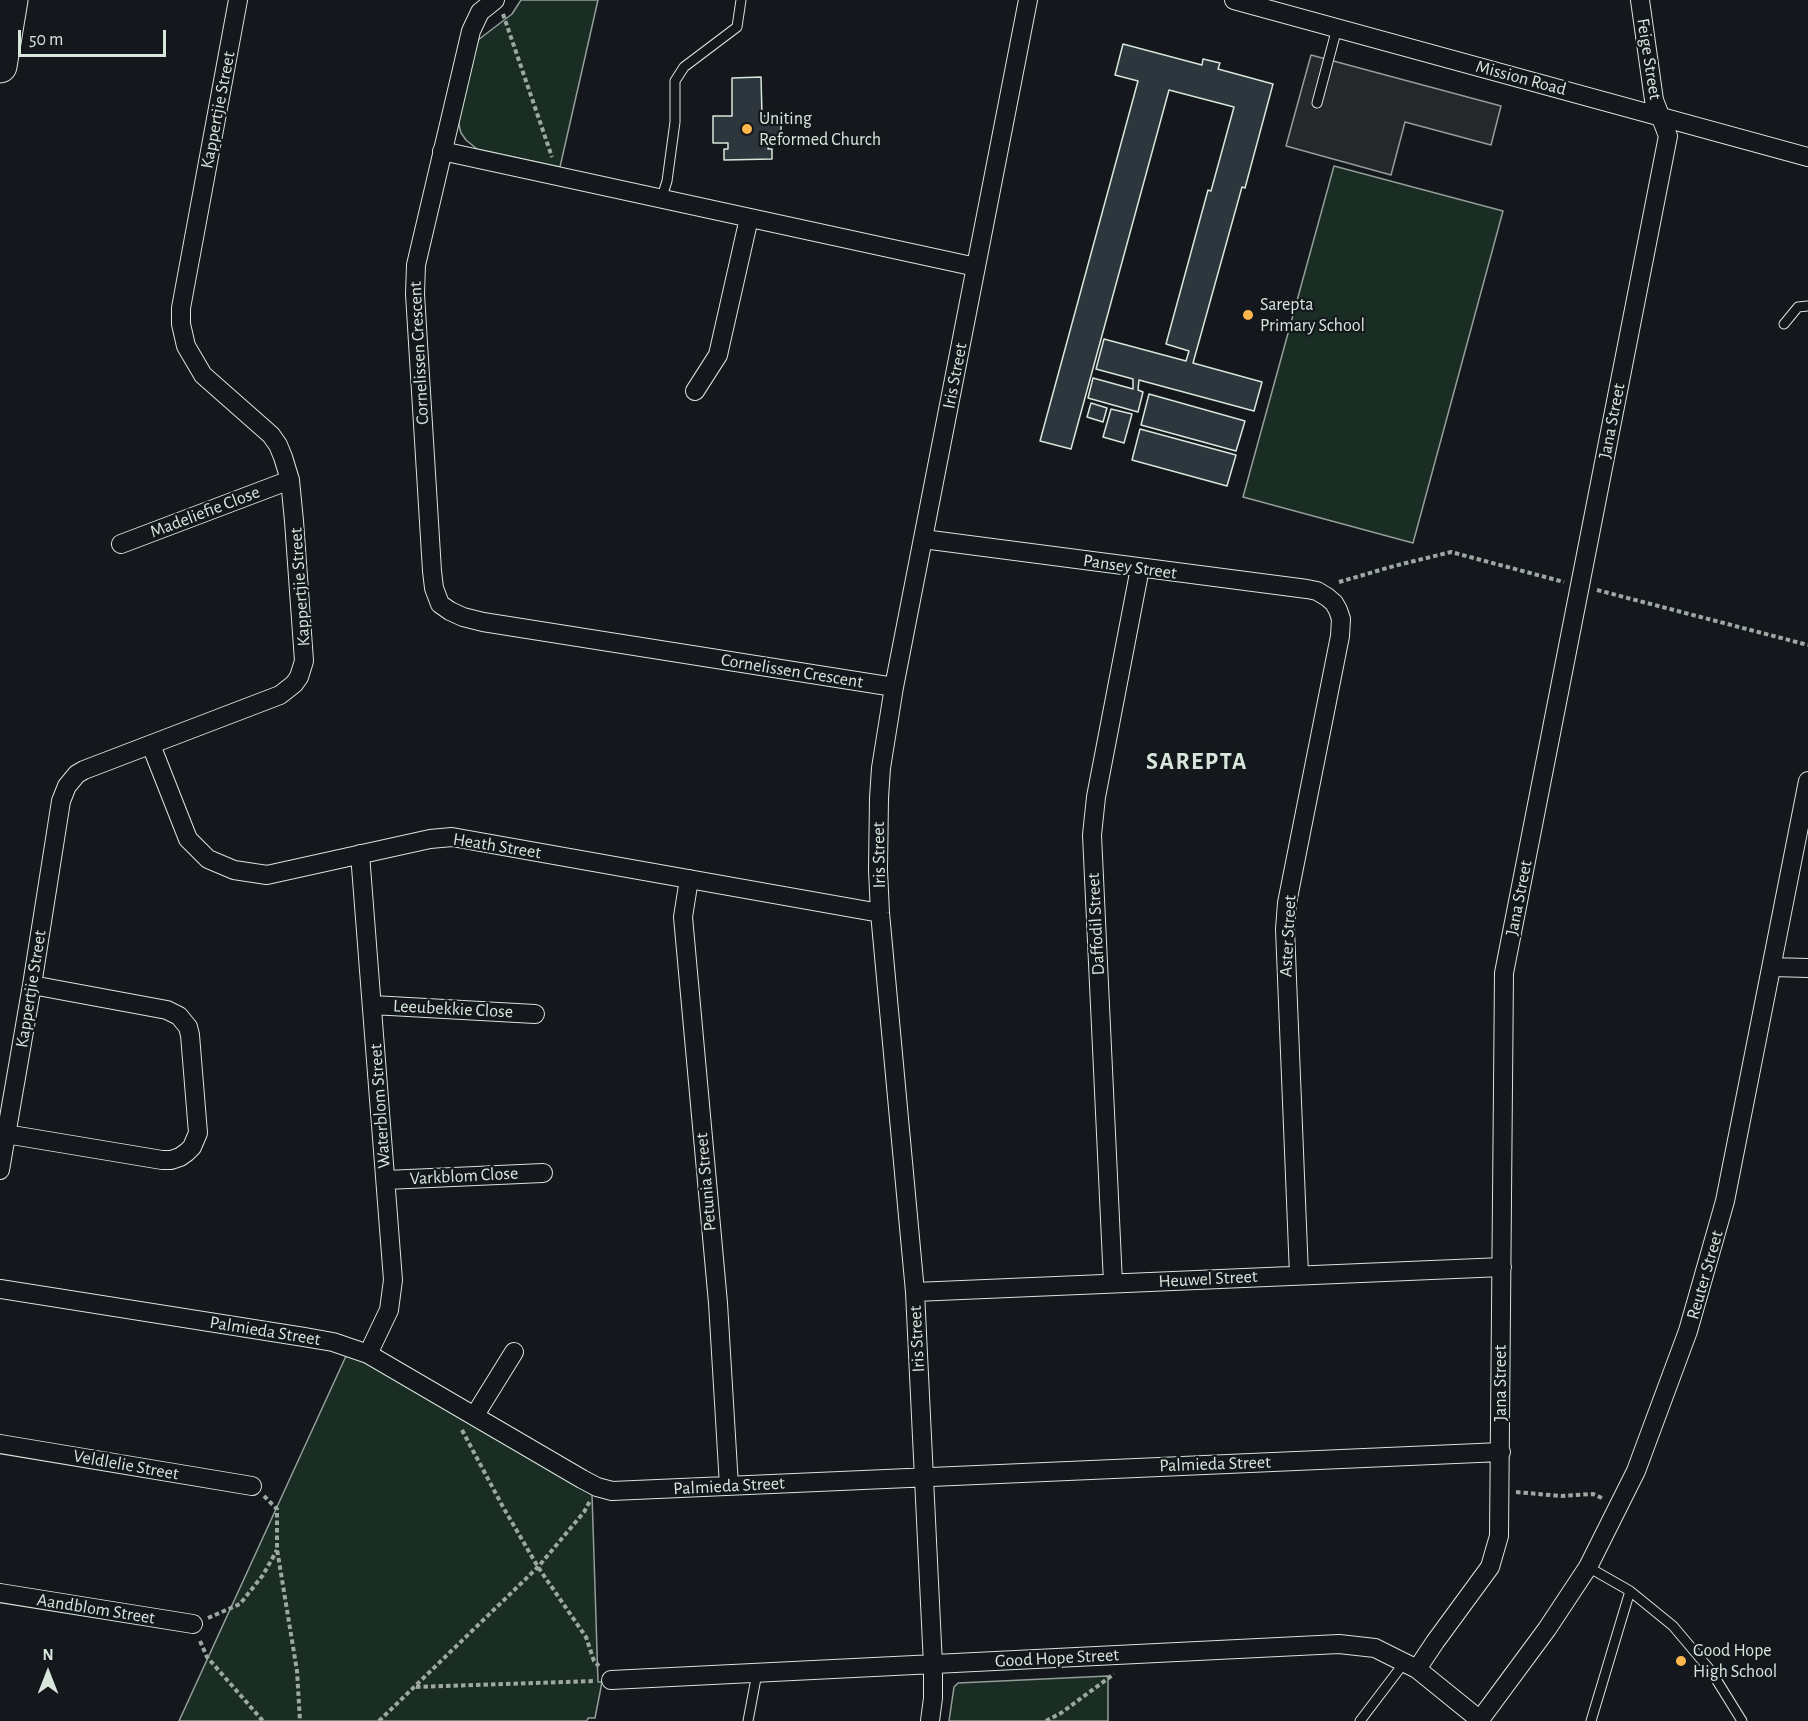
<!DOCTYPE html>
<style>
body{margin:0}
#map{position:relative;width:1808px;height:1721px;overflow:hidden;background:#14181c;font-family:"Alegreya Sans",sans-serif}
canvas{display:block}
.north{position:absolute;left:18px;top:1643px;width:60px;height:60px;-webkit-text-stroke:4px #14181c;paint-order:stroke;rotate:0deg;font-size:16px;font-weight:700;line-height:24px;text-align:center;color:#d8e6dc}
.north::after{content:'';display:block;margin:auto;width:21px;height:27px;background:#d8e6dc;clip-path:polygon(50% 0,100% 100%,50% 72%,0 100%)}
.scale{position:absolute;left:18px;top:30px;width:148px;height:27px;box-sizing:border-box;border:3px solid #d8e6dc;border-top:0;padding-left:8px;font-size:18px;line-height:21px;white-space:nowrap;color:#d8e6dc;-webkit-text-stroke:4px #14181c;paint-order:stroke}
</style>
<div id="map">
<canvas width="1808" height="1721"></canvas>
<div class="north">N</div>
<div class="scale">50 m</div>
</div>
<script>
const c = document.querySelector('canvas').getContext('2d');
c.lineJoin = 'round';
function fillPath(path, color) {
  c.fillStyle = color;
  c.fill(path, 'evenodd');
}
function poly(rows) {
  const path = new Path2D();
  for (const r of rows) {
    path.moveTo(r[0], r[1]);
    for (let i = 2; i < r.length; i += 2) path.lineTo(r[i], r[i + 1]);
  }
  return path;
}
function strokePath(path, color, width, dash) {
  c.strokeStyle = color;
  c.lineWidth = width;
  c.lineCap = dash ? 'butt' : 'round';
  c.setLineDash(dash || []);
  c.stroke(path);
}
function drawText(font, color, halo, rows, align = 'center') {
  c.font = font + ' "Alegreya Sans",sans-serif';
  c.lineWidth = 4.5;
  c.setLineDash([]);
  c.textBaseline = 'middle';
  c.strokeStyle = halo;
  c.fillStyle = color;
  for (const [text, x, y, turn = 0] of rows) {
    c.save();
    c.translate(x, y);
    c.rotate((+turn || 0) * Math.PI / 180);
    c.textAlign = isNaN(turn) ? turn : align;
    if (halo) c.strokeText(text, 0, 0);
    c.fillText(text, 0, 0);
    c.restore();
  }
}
const green = poly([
 [521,0,598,0,560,167,477,149,466,140,461,133,459,125,459,116,474,48,478,40,512,14,521,0],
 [1334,166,1503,211,1413,543,1243,497,1334,166],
 [346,1356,368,1363,592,1494,598,1682,602,1682,595,1718,588,1718,587,1721,179,1721,346,1356],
 [1108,1676,1108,1721,949,1721,954,1687,958,1683,1108,1676]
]);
fillPath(green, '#1a2d24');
strokePath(green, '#939e99', 1.5);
const parking = poly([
 [1311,55,1501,106,1491,145,1405,122,1391,175,1286,146,1311,55]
]);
fillPath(parking, '#24282b');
strokePath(parking, '#939e99', 1.5);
const building = poly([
 [1123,44,1202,65,1203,59,1220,63,1218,69,1273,84,1245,188,1242,187,1193,363,1262,382,1254,411,1139,380,1138,390,1143,392,1138,412,1088,398,1093,378,1133,389,1133,379,1096,369,1104,339,1186,361,1189,351,1166,344,1208,190,1211,191,1234,107,1169,90,1071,449,1040,441,1138,81,1115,75,1123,44],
 [761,77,762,116,781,116,781,142,768,142,768,149,772,149,772,159,724,160,724,149,728,149,728,143,713,143,713,116,732,116,732,78,761,77],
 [1149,394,1245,421,1236,451,1141,425,1149,394],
 [1091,403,1107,408,1103,422,1087,417,1091,403],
 [1111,409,1132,414,1124,443,1103,437,1111,409],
 [1140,429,1236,455,1227,486,1132,460,1140,429]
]);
fillPath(building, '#2c363c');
strokePath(building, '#d8e6dc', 1.5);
const service = poly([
 [1317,103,1337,28],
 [661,200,667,181,675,122,675,81,684,67,737,27,741,0],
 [1784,324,1798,307,1808,306],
 [1588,1567,1630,1591,1673,1626,1711,1671,1742,1721],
 [748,1721,757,1673],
 [1360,1721,1404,1663],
 [1591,1721,1630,1591]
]);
const minor = poly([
 [495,0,480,12,471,31,416,265,415,294,432,571,434,588,440,604,450,611,463,617,483,622,894,687],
 [1234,0,1808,157],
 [442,151,976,267],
 [695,391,718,355,749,218],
 [923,539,1307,589,1317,591,1327,597,1334,603,1338,610,1341,619,1340,636,1287,903,1285,929,1299,1275],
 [121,544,290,480],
 [151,745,188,839,208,859,234,870,267,875,430,839,452,837,880,913],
 [360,854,393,1280,389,1310,368,1354],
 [689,879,683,917,718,1303,729,1486],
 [1772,967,1808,968],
 [372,1005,535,1014],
 [6,1134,162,1160,171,1160,180,1157,187,1152,192,1147,198,1133,190,1035,188,1027,179,1016,167,1010,32,985],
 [0,1170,32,985,61,801,67,786,77,774,84,770,280,695,294,684,299,677,304,661,294,521,290,480,283,457,278,445,271,435,203,375,186,346,181,324,181,308,238,0],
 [386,1180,543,1173],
 [1113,1283,1092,835,1096,797,1140,568],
 [0,1289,304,1337,333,1342,368,1354,582,1479,597,1487,612,1491,1501,1452],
 [915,1292,1502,1267],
 [475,1415,514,1352],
 [0,1444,252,1486],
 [0,1593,193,1624],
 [1417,1669,1435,1642,1490,1567,1499,1536,1504,973,1668,136,1654,100,1640,0],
 [611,1680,1339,1644,1375,1648,1417,1669,1480,1720],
 [930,1721,933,1698,933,1665,915,1292,880,913,878,870,879,798,881,768,894,687,1028,0],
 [1479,1721,1547,1629,1588,1567,1636,1471,1688,1331,1725,1201,1808,781]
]);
const motorway = poly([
 [0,66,11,0]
]);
strokePath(service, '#d8e6dc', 11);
strokePath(minor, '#d8e6dc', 20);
strokePath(motorway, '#d8e6dc', 35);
strokePath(poly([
 [503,14,552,157],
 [1339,582,1394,566,1451,552,1564,582],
 [1597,590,1808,645],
 [462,1430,503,1507,538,1567,586,1637,594,1661,599,1666],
 [1516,1492,1561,1496,1593,1494,1604,1499],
 [264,1496,277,1509,277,1549,297,1671,300,1721],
 [208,1618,240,1604,263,1575,277,1550],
 [200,1641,207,1657,263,1721],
 [416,1687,595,1681],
 [379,1721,538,1567,584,1512,590,1501],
 [1046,1721,1061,1713,1114,1674]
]), '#9da8a2', 4, [4.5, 3]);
strokePath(service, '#14181c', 9);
strokePath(minor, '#14181c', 18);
strokePath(motorway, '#14181c', 33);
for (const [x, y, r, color] of [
 [747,129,6,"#ffb74d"],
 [1248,315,6,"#ffb74d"],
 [1681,1661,6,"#ffb74d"]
]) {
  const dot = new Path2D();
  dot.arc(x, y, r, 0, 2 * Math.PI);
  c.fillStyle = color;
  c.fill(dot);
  strokePath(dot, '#14181c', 2);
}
drawText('18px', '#d8e6dc', '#14181c', [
 ["Feige Street",1649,59,81],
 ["Mission Road",1521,78,15],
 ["Kappertjie Street",218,110,-79],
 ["Cornelissen Crescent",419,353,-93],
 ["Iris Street",955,376,-79],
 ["Jana Street",1612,421,-79],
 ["Madeliefie Close",205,512,-21],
 ["Pansey Street",1130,567,8],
 ["Kappertjie Street",300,587,-94],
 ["Cornelissen Crescent",792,671,9],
 ["Heath Street",497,846,9],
 ["Iris Street",879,855,-91],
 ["Jana Street",1519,898,-79],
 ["Daffodil Street",1096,924,-93],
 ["Aster Street",1288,936,-87],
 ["Kappertjie Street",31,989,-81],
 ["Leeubekkie Close",453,1009,3],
 ["Waterblom Street",380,1106,-94],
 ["Varkblom Close",464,1176,-3],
 ["Petunia Street",706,1182,-95],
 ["Reuter Street",1705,1275,-74],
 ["Heuwel Street",1208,1279,-3],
 ["Palmieda Street",265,1331,9],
 ["Iris Street",917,1339,-93],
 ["Jana Street",1501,1383,-90],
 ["Palmieda Street",1215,1464,-2],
 ["Veldlelie Street",126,1465,10],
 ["Palmieda Street",729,1486,-3],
 ["Aandblom Street",96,1609,9],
 ["Good Hope Street",1057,1658,-3]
]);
drawText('18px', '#d8e6dc', '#14181c', [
 ["Uniting",759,119],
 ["Reformed Church",759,140],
 ["Sarepta",1260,305],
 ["Primary School",1260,326],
 ["Good Hope",1693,1651],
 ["High School",1693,1672]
], 'left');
c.letterSpacing = '1.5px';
drawText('bold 24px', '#d8e6dc', '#14181c', [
 ["SAREPTA",1197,762]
]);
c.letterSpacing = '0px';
</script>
